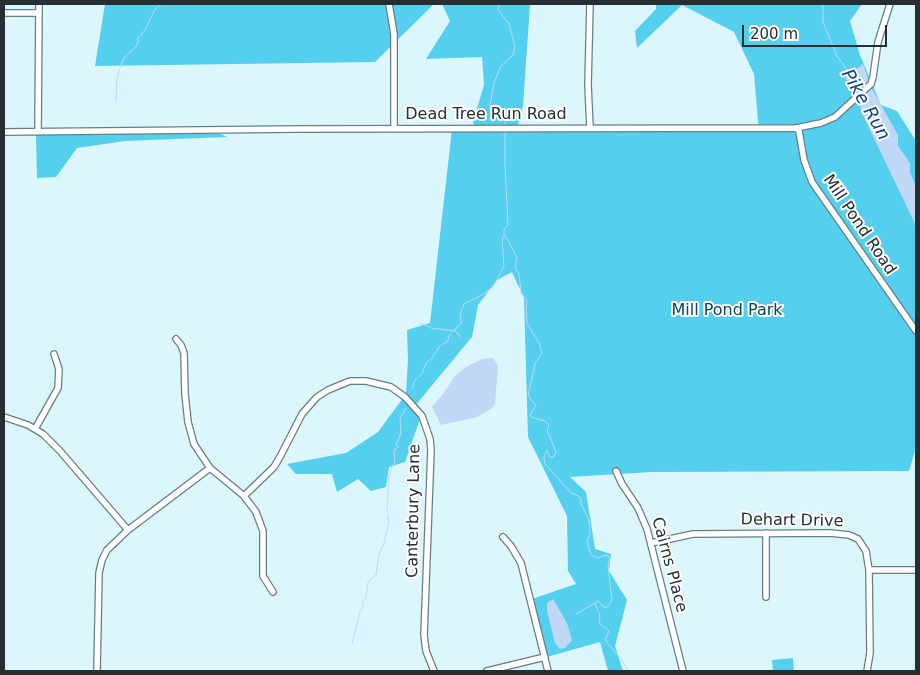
<!DOCTYPE html>
<style>
body{margin:0}
#map{position:relative;width:920px;height:675px;overflow:hidden;background:#dcf6fd;font-family:"DejaVu Sans",sans-serif}
canvas{display:block}
.frame{position:absolute;inset:0;border:5px solid #252f31;pointer-events:none}
.scale{position:absolute;left:742px;top:25px;width:145px;height:22px;box-sizing:border-box;border:2px solid #252f31;border-top:0;padding-left:6px;font-size:15px;line-height:18px;white-space:nowrap;color:#252f31;-webkit-text-stroke:4px #fefefe;paint-order:stroke}
</style>
<div id="map">
<canvas width="920" height="675"></canvas>
<div class="frame"></div>
<div class="scale">200 m</div>
</div>
<script>
const c = document.querySelector('canvas').getContext('2d');
c.lineJoin = 'round';
function fillPath(path, color) {
  c.fillStyle = color;
  c.fill(path, 'evenodd');
}
function poly(rows) {
  const path = new Path2D();
  for (const r of rows) {
    path.moveTo(r[0], r[1]);
    for (let i = 2; i < r.length; i += 2) path.lineTo(r[i], r[i + 1]);
  }
  return path;
}
function strokePath(path, color, width, dash) {
  c.strokeStyle = color;
  c.lineWidth = width;
  c.lineCap = dash ? 'butt' : 'round';
  c.setLineDash(dash || []);
  c.stroke(path);
}
function drawText(font, color, halo, rows, align = 'center') {
  c.font = font + ' "DejaVu Sans",sans-serif';
  c.lineWidth = 4;
  c.setLineDash([]);
  c.textBaseline = 'middle';
  c.strokeStyle = halo;
  c.fillStyle = color;
  for (const [text, x, y, turn = 0] of rows) {
    c.save();
    c.translate(x, y);
    c.rotate((+turn || 0) * Math.PI / 180);
    c.textAlign = isNaN(turn) ? turn : align;
    if (halo) c.strokeText(text, 0, 0);
    c.fillText(text, 0, 0);
    c.restore();
  }
}
fillPath(poly([
 [105,4,434,4,375,62,95,66],
 [442,4,530,4,523,106,518,126,559,129,759,132,754,74,734,32,682,5,637,48,635,31,656,9,656,4,862,4,850,21,860,55,881,105,897,111,916,141,916,448,909,471,652,472,570,477,586,492,595,549,611,554,609,571,627,600,615,646,623,671,608,671,600,642,543,658,529,600,576,584,568,571,567,516,528,437,524,298,512,272,497,280,478,305,472,337,414,407,421,416,405,462,389,467,386,487,371,491,358,479,337,492,332,474,296,474,287,464,346,453,378,432,406,394,408,360,407,330,430,323,452,129,475,129,473,122,484,85,482,57,426,59,450,21],
 [100,134,221,134,227,137,125,141,77,148,56,177,37,178,36,135],
 [793,658,794,671,773,671,772,660]
]), '#54cfed');
fillPath(poly([
 [863,64,871,87,898,135,898,146,910,163,910,172,916,187,916,226,861,111,860,100,845,78],
 [493,358,498,366,495,404,492,408,477,417,441,425,432,407,446,390,454,377,466,367,482,359],
 [553,599,567,623,572,640,565,648,560,649,555,643,547,611,547,603]
]), '#c0d7f7');
strokePath(poly([
 [499,4,498,10,509,24,515,47,513,55,501,66,494,83,490,106,492,111,501,115,505,120,505,126],
 [823,4,823,22,837,56,850,74],
 [116,101,117,78,122,62,126,55,135,48,138,43,138,38,145,30,155,9,162,4],
 [505,132,505,165,508,225,504,230,504,235,508,240,517,258,515,267,519,274,521,293,527,300,526,309,527,323,539,343,542,353,535,364,528,395,536,406,530,414,531,417,545,421,549,425,547,430,556,452,554,457,550,457,547,450,544,457,545,464,571,493,579,496,581,500,581,504,589,520,590,534,587,541,591,555,597,558,607,555,610,558,608,565,612,600,608,607,604,607,598,601,595,603,600,616,599,623,609,631,605,640,621,659,628,671],
 [419,324,423,324,431,328,455,331,461,337],
 [412,389,415,380,422,374,426,363,432,358,439,347,448,341,449,336,461,323,460,314,464,304,482,295,493,287,504,266,502,240,504,236],
 [387,511,389,478,391,468,395,463,394,450,398,447,396,445,401,433,400,418,406,408],
 [576,614,595,603],
 [352,644,360,611,363,607,362,603,366,598,368,582,376,575,379,554,384,543,389,522,387,515]
]), '#c0d7f7', 1);
const minor = poly([
 [389,4,394,34,394,129],
 [4,13,38,13],
 [590,128,588,85,590,4],
 [796,128,799,131,804,160,812,182,916,331],
 [4,132,299,129,796,128,821,123,835,117,871,84,873,77,878,42,890,4],
 [38,132,39,4],
 [176,339,181,345,184,353,185,394,188,422,194,444,210,468,244,496,256,512,263,531,263,576,273,592],
 [4,417,28,425,43,434,60,451,128,530],
 [35,429,58,388,59,369,54,354],
 [616,471,622,484,638,508,647,529,683,671],
 [244,496,274,467,281,455,302,414,317,397,328,390,350,381,366,381,391,387,405,397,422,416,430,439,431,450,424,635,426,651,434,671],
 [766,533,766,597],
 [503,537,511,546,521,563,548,671],
 [651,543,693,534,830,533,849,535,858,539,866,551,869,570,870,653,867,671],
 [869,570,916,570],
 [97,671,99,573,102,560,107,550,128,530,210,468],
 [487,671,545,657]
]);
strokePath(minor, '#677e85', 8);
strokePath(minor, '#fff', 5.5);
drawText('16px', '#252f31', '#fefefe', [
 ["Dead Tree Run Road",486,115],
 ["Mill Pond Road",859,225,56],
 ["Canterbury Lane",414,511,-89],
 ["Dehart Drive",792,521,1],
 ["Cairns Place",669,565,75]
]);
drawText('16px', '#074755', '#fefefe', [
 ["Mill Pond Park",727,311]
]);
drawText('italic 18px', '#0b4286', '#fefefe', [
 ["Pike Run",865,105,60]
]);
</script>
